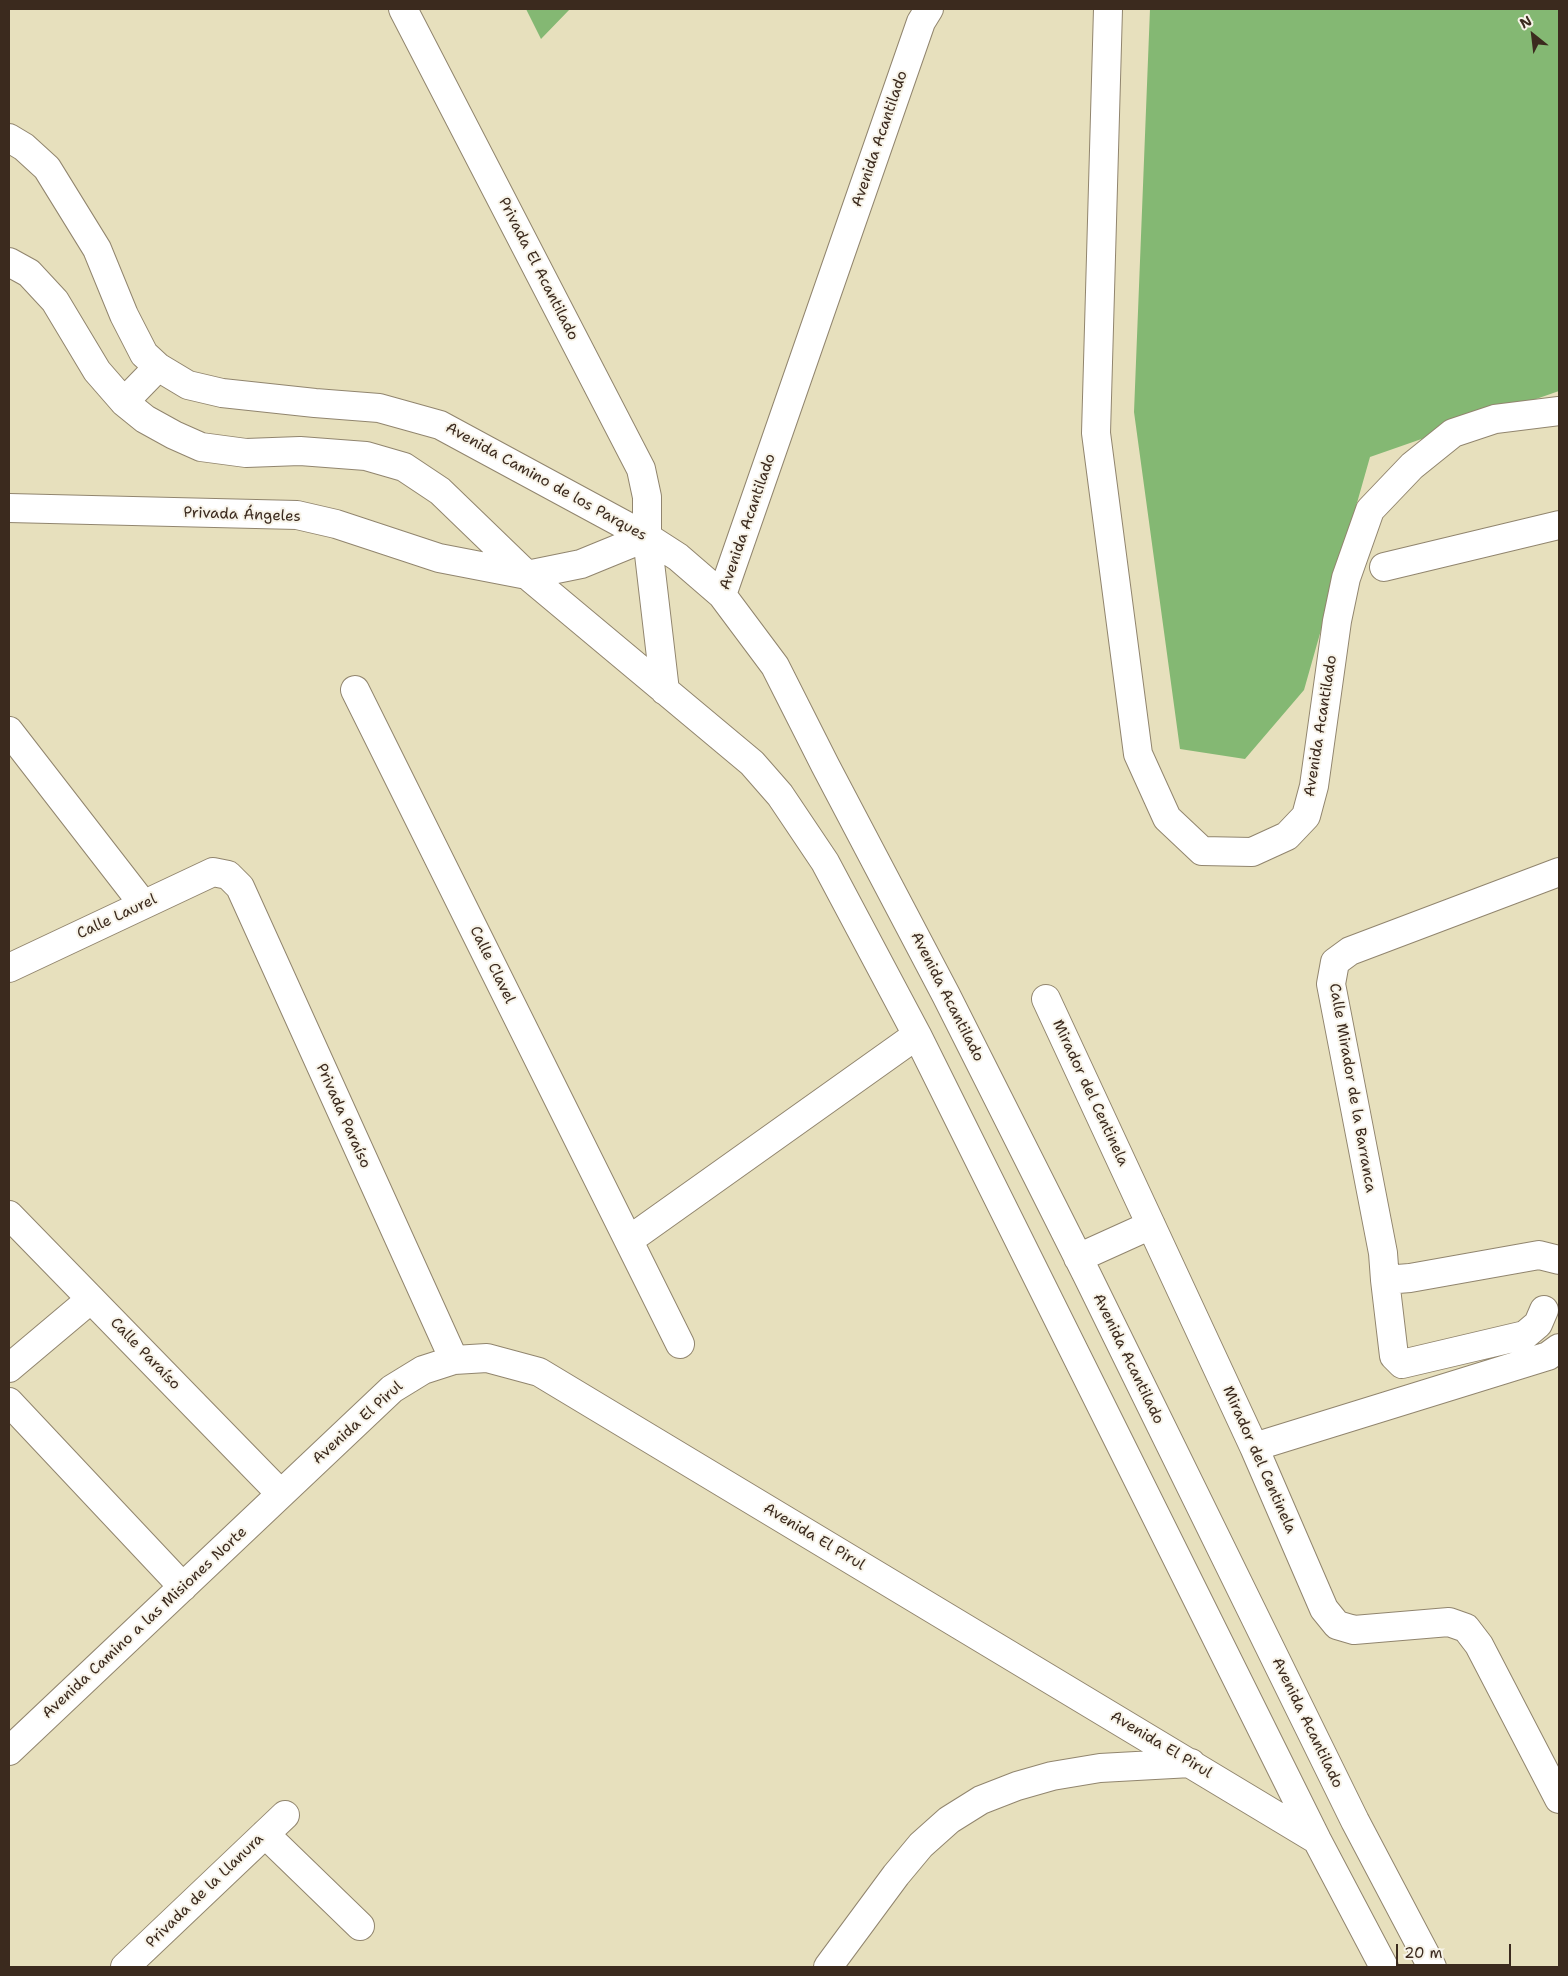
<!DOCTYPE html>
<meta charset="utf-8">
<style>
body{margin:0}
#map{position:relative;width:1568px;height:1976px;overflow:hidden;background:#e7e0bd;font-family:"Shantell Sans",sans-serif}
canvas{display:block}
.frame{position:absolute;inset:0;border:10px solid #3b2a1e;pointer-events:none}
.north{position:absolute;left:1508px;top:10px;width:50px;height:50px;-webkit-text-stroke:4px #f7f3e8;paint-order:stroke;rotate:331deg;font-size:14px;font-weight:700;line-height:20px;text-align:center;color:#3b2a1e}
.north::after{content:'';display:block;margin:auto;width:18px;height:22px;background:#3b2a1e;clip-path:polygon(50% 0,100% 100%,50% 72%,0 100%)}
.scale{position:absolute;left:1396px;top:1944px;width:115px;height:22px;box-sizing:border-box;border:2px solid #3b2a1e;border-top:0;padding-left:6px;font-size:15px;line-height:18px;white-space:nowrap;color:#3b2a1e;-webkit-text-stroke:4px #f7f3e8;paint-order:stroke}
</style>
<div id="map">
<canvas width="1568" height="1976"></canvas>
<div class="frame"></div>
<div class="north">N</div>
<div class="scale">20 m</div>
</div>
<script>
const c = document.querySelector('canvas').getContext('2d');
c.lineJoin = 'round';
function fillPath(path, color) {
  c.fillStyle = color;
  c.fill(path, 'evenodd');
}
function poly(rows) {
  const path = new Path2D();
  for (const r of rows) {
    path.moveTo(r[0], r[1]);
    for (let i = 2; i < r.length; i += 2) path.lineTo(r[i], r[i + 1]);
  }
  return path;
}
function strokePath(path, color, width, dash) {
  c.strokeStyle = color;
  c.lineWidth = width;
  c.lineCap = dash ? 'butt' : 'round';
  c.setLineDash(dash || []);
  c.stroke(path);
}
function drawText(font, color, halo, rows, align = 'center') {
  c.font = font + ' "Shantell Sans",sans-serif';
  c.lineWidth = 4;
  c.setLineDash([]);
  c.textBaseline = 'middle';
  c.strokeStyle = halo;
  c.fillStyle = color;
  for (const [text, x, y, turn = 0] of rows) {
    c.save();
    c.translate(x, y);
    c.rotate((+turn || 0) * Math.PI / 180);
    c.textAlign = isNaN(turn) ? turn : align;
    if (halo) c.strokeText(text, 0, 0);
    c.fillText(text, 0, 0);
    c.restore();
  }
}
fillPath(poly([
 [526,9,570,9,541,39],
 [1150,9,1559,9,1559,391,1370,457,1304,690,1245,759,1180,749,1134,412]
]), '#84b873');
const minor = poly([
 [403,9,641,469,647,497,647,537,665,691],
 [1108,9,1096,433,1138,754,1167,818,1202,851,1252,852,1287,836,1306,816,1314,786,1337,621,1346,578,1370,510,1412,466,1453,433,1495,419,1559,411],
 [9,138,24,147,47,168,97,249,124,315,144,354,158,367,188,385,222,393,315,403,379,408,440,425,647,537,678,557,722,595,775,666,825,765,946,995,1087,1275,1355,1821,1432,1967],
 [9,262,29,273,55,301,97,371,124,402,145,419,174,435,201,447,246,453,300,451,366,456,404,467,440,491,527,575,752,763,780,795,825,862,917,1035,1317,1840,1384,1967],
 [124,402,158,367],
 [9,508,297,515,336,524,439,558,527,575,581,564,647,537],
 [1384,567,1559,525],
 [722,595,921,22,929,9],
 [355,690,680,1344],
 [9,731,143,904],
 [1559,872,1350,951,1335,962,1331,984,1383,1253,1385,1280,1410,1278,1539,1255,1559,1260],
 [9,968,213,872,228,875,240,887,454,1360],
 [1046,999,1254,1447,1324,1609,1337,1625,1354,1630,1449,1622,1466,1628,1479,1645,1559,1799],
 [9,1215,281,1494],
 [629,1240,917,1035],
 [1078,1258,1151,1225],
 [1385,1280,1394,1356,1402,1364,1525,1335,1538,1324,1544,1310],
 [9,1368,91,1299],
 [9,1402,183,1587],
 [1254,1447,1548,1356,1559,1348],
 [9,1751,392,1389,423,1370,454,1360,487,1358,539,1372,1317,1840],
 [265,1834,360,1926],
 [125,1967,285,1815],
 [828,1967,896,1875,921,1845,949,1820,981,1800,1017,1786,1052,1776,1100,1768,1191,1763]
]);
strokePath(minor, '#91856e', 30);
strokePath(minor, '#fff', 28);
drawText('15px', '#3b2a1e', '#f7f3e8', [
 ["Avenida Acantilado",880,139,-71],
 ["Privada El Acantilado",538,269,63],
 ["Avenida Camino de los Parques",546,482,29],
 ["Privada Ángeles",242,515,2],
 ["Avenida Acantilado",748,522,-71],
 ["Avenida Acantilado",1321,726,-81],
 ["Calle Laurel",117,917,-25],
 ["Calle Clavel",492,965,64],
 ["Avenida Acantilado",947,997,63],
 ["Calle Mirador de la Barranca",1352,1088,80],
 ["Mirador del Centinela",1090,1093,65],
 ["Privada Paraíso",343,1116,66],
 ["Calle Paraíso",145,1354,46],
 ["Avenida Acantilado",1128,1359,64],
 ["Avenida El Pirul",358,1423,-42],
 ["Mirador del Centinela",1259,1460,66],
 ["Avenida El Pirul",814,1537,31],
 ["Avenida Camino a las Misiones Norte",145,1623,-43],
 ["Avenida Acantilado",1307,1723,64],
 ["Avenida El Pirul",1161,1745,31],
 ["Privada de la Llanura",205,1891,-44]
]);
</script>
